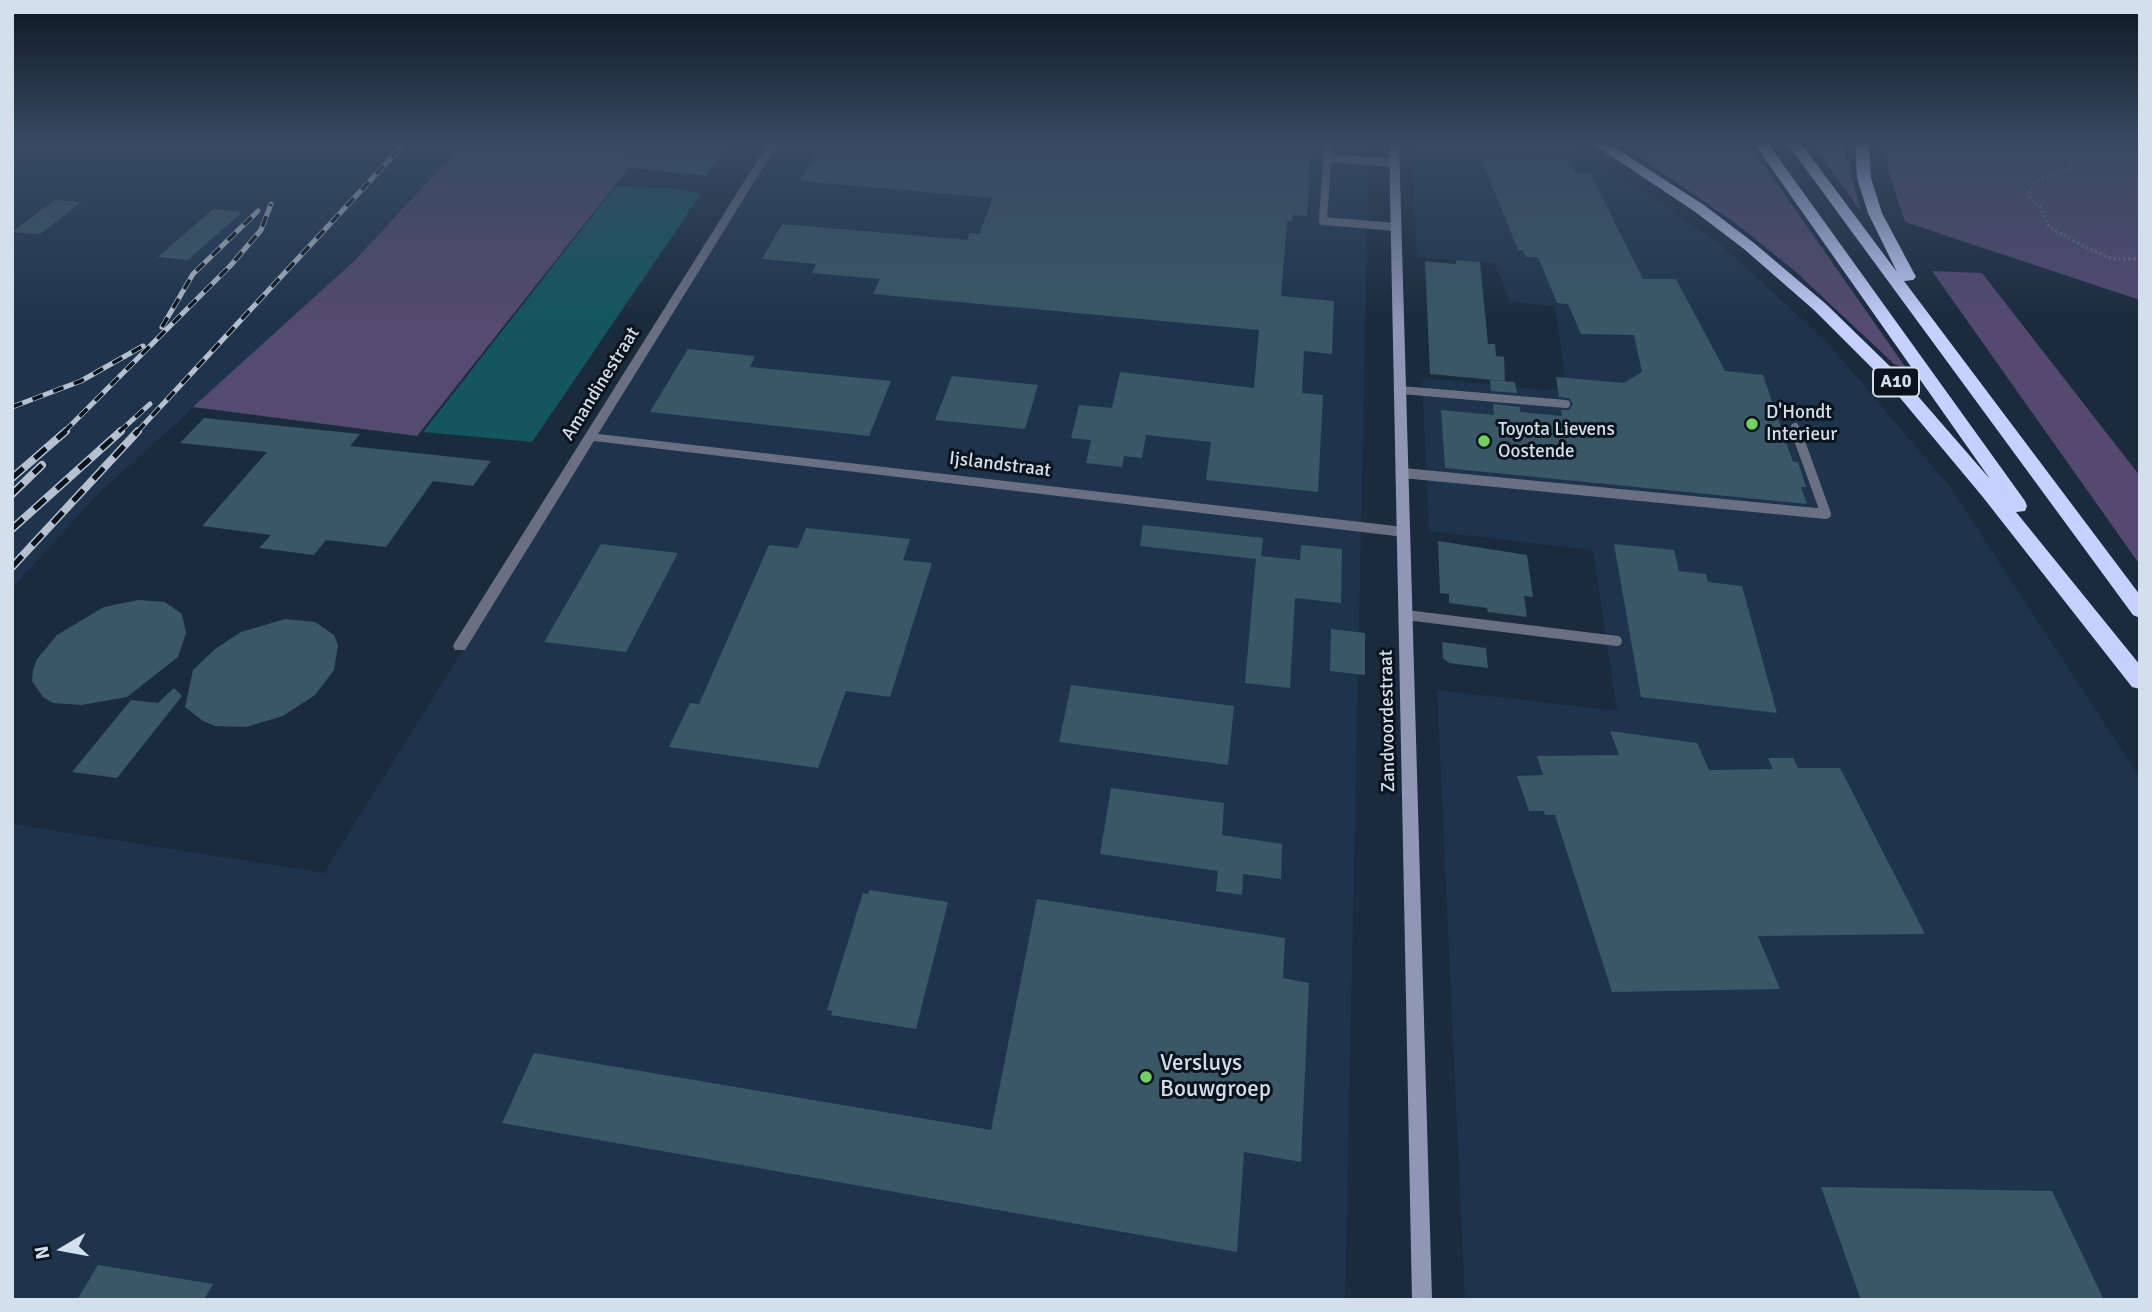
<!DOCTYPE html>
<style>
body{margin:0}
#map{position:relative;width:2152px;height:1312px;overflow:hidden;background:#1a2b3e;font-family:Signika,sans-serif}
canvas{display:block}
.frame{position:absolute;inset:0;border:14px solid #d4dfec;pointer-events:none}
.north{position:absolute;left:28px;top:1214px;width:70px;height:70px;-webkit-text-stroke:5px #0b131c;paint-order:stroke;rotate:260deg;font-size:19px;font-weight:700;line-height:28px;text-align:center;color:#d4dfec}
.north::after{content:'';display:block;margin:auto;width:24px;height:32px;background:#d4dfec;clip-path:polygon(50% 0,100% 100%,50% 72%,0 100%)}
</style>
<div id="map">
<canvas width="2152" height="1312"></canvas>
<div class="frame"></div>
<div class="north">N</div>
</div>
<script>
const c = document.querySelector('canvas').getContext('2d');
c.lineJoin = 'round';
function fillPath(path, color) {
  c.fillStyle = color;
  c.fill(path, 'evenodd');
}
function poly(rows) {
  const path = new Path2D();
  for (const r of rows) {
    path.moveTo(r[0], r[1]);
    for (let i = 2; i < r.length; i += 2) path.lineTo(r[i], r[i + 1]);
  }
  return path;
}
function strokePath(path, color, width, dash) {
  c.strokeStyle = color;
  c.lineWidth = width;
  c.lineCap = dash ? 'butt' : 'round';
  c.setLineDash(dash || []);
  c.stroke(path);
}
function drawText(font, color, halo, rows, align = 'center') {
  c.font = font + ' Signika,sans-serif';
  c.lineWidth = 6;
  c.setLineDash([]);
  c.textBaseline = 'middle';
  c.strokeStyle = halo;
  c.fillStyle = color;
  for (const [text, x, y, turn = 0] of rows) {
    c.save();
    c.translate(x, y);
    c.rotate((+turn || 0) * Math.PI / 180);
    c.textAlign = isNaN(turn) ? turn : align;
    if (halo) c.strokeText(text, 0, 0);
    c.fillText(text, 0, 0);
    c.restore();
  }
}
fillPath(poly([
 [12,142,465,142,353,262,97,495,12,588],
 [780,142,1369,142,1345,1300,12,1300,12,824,324,873],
 [1412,142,1570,142,1719,243,1827,342,1950,487,2140,778,2140,1300,1465,1300,1437,690,1617,711,1593,550,1429,531,1422,378,1567,392,1555,306,1510,302,1494,263,1417,257]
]), '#1e344d');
fillPath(poly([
 [465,142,649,142,417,436,193,407,353,262],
 [1618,142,1649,142,1671,148,1666,142,1748,142,1906,368,1894,364,1796,272,1738,225],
 [1811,142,1843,142,1861,212]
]), '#554a6f');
fillPath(poly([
 [1886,142,2140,142,2140,300,1905,222,1888,170],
 [1932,271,1982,273,2140,476,2140,565]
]), '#554970');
fillPath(poly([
 [615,187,669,188,701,194,532,442,423,432]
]), '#13565f');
fillPath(poly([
 [662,142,730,142,706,176,613,166,627,148,656,150],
 [850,142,1312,142,1307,216,1293,215,1292,222,1287,221,1281,296,1334,301,1332,354,1304,351,1302,393,1323,395,1318,492,1206,480,1211,442,1146,435,1142,458,1124,456,1122,467,1086,463,1091,440,1071,438,1079,405,1112,408,1120,372,1254,388,1259,330,873,294,880,279,812,273,816,264,762,259,782,224,967,240,970,233,979,234,993,198,800,181,819,149,845,151],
 [1481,158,1569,159,1576,173,1590,173,1643,279,1676,279,1725,371,1763,375,1793,462,1798,462,1806,487,1801,487,1807,504,1445,468,1441,410,1494,415,1493,404,1520,407,1520,412,1562,416,1561,410,1569,410,1573,404,1569,398,1559,397,1556,377,1624,383,1642,372,1634,335,1581,334,1568,304,1557,303,1538,257,1526,257,1523,250,1518,250],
 [55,200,82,202,40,234,12,232],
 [213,209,242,212,188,260,158,257],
 [1456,260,1480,262,1488,344,1495,344,1496,356,1504,357,1505,381,1430,374,1425,261,1456,264],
 [688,349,755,356,750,367,891,381,869,436,650,412],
 [952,376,1038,385,1025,429,935,420],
 [1490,380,1515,382,1517,393,1491,391],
 [204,418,360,434,350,446,491,461,473,486,433,481,386,547,326,540,314,555,259,548,271,535,202,526,267,452,180,443],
 [1143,525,1263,538,1261,556,1300,560,1301,545,1342,549,1341,603,1295,598,1290,688,1245,683,1256,559,1140,546],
 [806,528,910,539,903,560,932,563,890,697,846,691,818,768,669,747,690,703,699,704,769,545,798,548],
 [1438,541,1527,555,1533,597,1524,596,1527,617,1488,612,1487,608,1449,603,1449,594,1440,593],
 [601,544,678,553,626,652,544,642],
 [1614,544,1674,550,1679,571,1706,574,1708,582,1742,586,1777,713,1641,697],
 [138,600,165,602,182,614,186,633,178,657,127,697,82,705,53,703,43,697,32,681,33,670,37,659,57,635,104,607],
 [285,619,315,622,334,635,338,645,334,670,315,695,283,716,246,727,215,726,203,721,185,707,193,670,215,649,241,632],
 [1331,629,1365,633,1365,675,1330,671],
 [1442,642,1486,648,1488,668,1449,663,1443,658],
 [1071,685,1234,706,1228,765,1059,742],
 [174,688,182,696,117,778,72,772,131,700,158,703],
 [1610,731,1697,743,1709,770,1773,769,1768,758,1793,758,1798,768,1840,768,1925,934,1758,936,1780,989,1612,992,1555,815,1545,815,1544,811,1529,811,1517,776,1543,775,1537,756,1619,755],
 [1111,788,1224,803,1222,835,1282,844,1281,879,1243,874,1242,895,1216,891,1218,871,1100,854],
 [869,890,948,902,916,1029,831,1015,832,1011,827,1010,863,893,868,894],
 [1037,899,1285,938,1283,978,1309,983,1301,1162,1244,1152,1237,1252,502,1123,534,1053,991,1130],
 [1821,1187,2052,1191,2104,1300,1861,1300],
 [98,1265,213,1284,204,1300,77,1300]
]), '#395766');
strokePath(poly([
 [2076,142,2070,168,2037,181,2029,190,2030,199,2040,207,2049,227,2087,248,2112,259,2140,259]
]), '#616f80', 3.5, [2.5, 2.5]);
strokePath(poly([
 [1328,142,1327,158,1394,163],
 [1327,158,1323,221,1396,227],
 [1401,390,1566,404],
 [1795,427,1797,432]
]), '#6b6f82', 8);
strokePath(poly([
 [1403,473,1826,514,1796,431],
 [1406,615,1617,641]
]), '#6b6f82', 10);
fillPath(poly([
 [769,142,779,142,598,434,1404,527,1410,532,1409,535,1404,537,594,441,465,650,455,650,453,646,455,642,769,142]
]), '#6b6f82');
fillPath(poly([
 [1389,142,1399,142,1432,1300,1412,1300,1389,142]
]), '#9097b4');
fillPath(poly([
 [1590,142,1606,142,1704,205,1754,243,1826,304,1903,379,1990,479,1753,142,1767,142,2025,501,2027,506,2025,511,2016,512,2140,665,2140,689,2132,687,1982,496,1891,387,1814,310,1744,249,1694,211,1590,142],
 [1786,142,1800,142,1897,272,1868,213,1857,178,1855,142,1869,142,1871,178,1882,213,1916,277,1913,280,1904,281,2140,595,2140,618,2133,615,1786,142]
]), '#c7d0fe');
const railFar1 = poly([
 [162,327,193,274,258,211],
 [12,407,81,381,143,346],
 [64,432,231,265,261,230,271,204],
 [119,432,150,404],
 [137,432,406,142]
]);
const rail = poly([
 [12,478,66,431],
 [12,494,42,465],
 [12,529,121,431],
 [12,567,138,431]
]);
strokePath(railFar1, '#b6c1cf', 5);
strokePath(rail, '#b6c1cf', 8);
strokePath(railFar1, '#0b131c', 3.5, [11]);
strokePath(rail, '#0b131c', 5, [15]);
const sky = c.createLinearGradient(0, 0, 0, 325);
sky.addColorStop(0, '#0e1822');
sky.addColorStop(0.44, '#384a63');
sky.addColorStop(1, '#384a6300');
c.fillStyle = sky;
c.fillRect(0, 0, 2152, 325);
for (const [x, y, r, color] of [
 [1752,424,7,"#72d25d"],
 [1484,441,7,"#72d25d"],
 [1146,1077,7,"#72d25d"]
]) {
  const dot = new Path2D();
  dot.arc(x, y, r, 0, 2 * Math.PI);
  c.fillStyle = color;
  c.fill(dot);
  strokePath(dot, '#0b131c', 2.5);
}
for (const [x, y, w] of [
 [1896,382,46]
]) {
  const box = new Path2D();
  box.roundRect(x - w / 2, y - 14.5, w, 29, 5);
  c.fillStyle = '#0b131c';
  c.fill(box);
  strokePath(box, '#d4dfec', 2);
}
drawText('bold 18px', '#d4dfec', null, [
 ["A10",1896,382]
]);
drawText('19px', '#d4dfec', '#0b131c', [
 ["Amandinestraat",601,384,-58],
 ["Ijslandstraat",1000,465,7],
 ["Zandvoordestraat",1388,721,-91]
]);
drawText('19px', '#d4dfec', '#0b131c', [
 ["D'Hondt",1766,413],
 ["Interieur",1766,435],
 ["Toyota Lievens",1498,430],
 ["Oostende",1498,452]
], 'left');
drawText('23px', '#d4dfec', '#0b131c', [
 ["Versluys",1160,1064],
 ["Bouwgroep",1160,1090]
], 'left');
</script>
